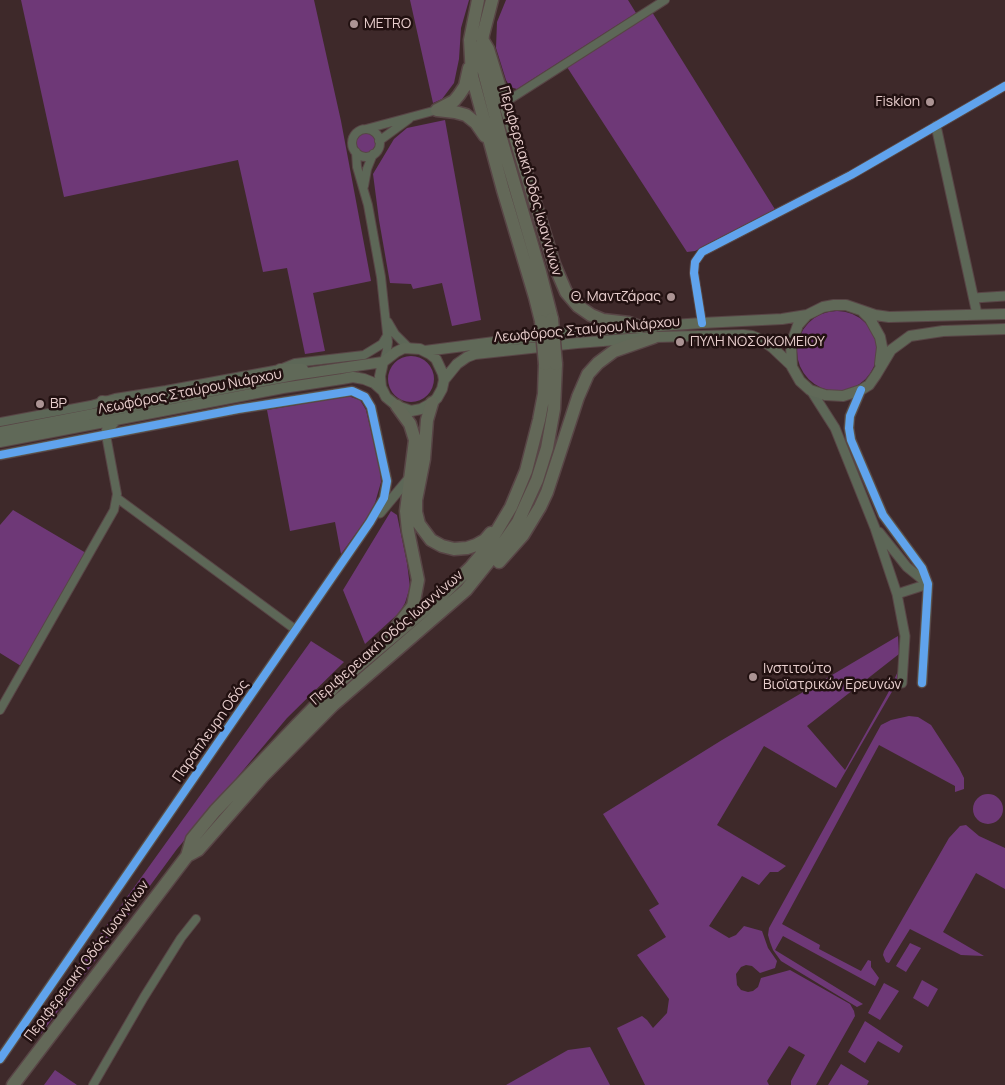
<!DOCTYPE html>
<meta charset="utf-8">
<style>
body{margin:0}
canvas{display:block;background:#3e292a}
</style>
<canvas width="1005" height="1085"></canvas>
<script>
const c = document.querySelector('canvas').getContext('2d');
c.lineJoin = 'round';
function fillPath(path, color) {
  c.fillStyle = color;
  c.fill(path, 'evenodd');
}
function poly(rows) {
  const path = new Path2D();
  for (const r of rows) {
    if (r.length === 3) {
      path.moveTo(r[0] + r[2], r[1]);
      path.arc(r[0], r[1], r[2], 0, 2 * Math.PI);
      continue;
    }
    path.moveTo(r[0], r[1]);
    for (let i = 2; i < r.length; i += 2) path.lineTo(r[i], r[i + 1]);
  }
  return path;
}
function strokePath(path, color, width, dash) {
  c.strokeStyle = color;
  c.lineWidth = width;
  c.lineCap = dash ? 'butt' : 'round';
  c.setLineDash(dash || []);
  c.stroke(path);
}
function drawText(font, color, halo, rows, align = 'center') {
  c.font = font + ' Manrope,sans-serif';
  c.lineWidth = 5;
  c.setLineDash([]);
  c.textBaseline = 'middle';
  c.strokeStyle = halo;
  c.fillStyle = color;
  for (const [text, x, y, turn = 0] of rows) {
    c.save();
    c.translate(x, y);
    c.rotate((+turn || 0) * Math.PI / 180);
    c.textAlign = isNaN(turn) ? turn : align;
    if (halo) c.strokeText(text, 0, 0);
    c.fillText(text, 0, 0);
    c.restore();
  }
}
fillPath(poly([
 [21,0,314,0,341,121,371,281,313,293,325,351,305,354,287,268,263,272,238,160,64,197],
 [410,0,469,0,461,28,459,59,454,83,442,99,433,103],
 [506,0,628,0,636,13,517,89,510,87,506,80,496,48,497,22],
 [652,12,776,211,695,251,687,252,567,67],
 [445,120,481,320,452,326,442,283,413,289,411,284,390,283,379,220,373,174,394,139,407,128],
 [366,143,10],
 [837,351,40],
 [411,379,23],
 [348,396,360,400,366,410,380,469,381,482,373,510,341,554,335,522,290,531,267,410],
 [13,510,86,553,21,666,0,653,0,525],
 [391,511,397,515,407,563,410,587,405,603,400,612,365,644,343,590],
 [898,636,899,654,807,726,845,770,888,693,899,669,897,683,836,788,764,746,717,825,786,866,778,872,770,872,759,885,742,876,709,926,729,938,736,935,744,926,762,931,768,948,777,961,775,968,760,973,752,966,746,965,741,967,736,974,737,985,741,990,748,992,753,991,758,987,761,978,790,970,850,1004,854,1011,855,1016,816,1085,791,1085,791,1081,805,1055,789,1046,767,1081,769,1085,645,1085,617,1028,642,1016,647,1020,653,1028,667,1013,669,999,637,955,666,937,649,910,659,904,603,814,722,740],
 [311,641,344,662,287,718,177,849,41,1034,33,1028],
 [909,716,918,717,931,725,959,768,964,778,964,789,955,792,955,786,879,745,782,924,820,945,819,949,861,971,868,960,871,961,871,967,879,978,875,986,783,936,775,950,863,1004,857,1007,781,961,773,950,770,942,768,935,769,928,881,725,891,720],
 [988,809,15],
 [966,825,979,836,1005,848,1005,889,976,873,943,932,984,956,961,955,910,929,889,963,886,962,883,955,884,951,949,838,960,826],
 [910,943,921,948,906,972,896,966],
 [922,980,938,989,928,1007,913,998],
 [884,983,899,991,880,1020,868,1013],
 [865,1021,903,1046,899,1053,878,1041,865,1063,848,1052],
 [590,1047,610,1085,506,1085,568,1050],
 [841,1064,869,1081,867,1085,828,1085],
 [55,1070,77,1085,44,1085]
]), '#6e3877');
const minor = poly([
 [504,103,665,0],
 [366,129,437,110],
 [366,143,14],
 [379,141,409,119],
 [356,152,357,167,368,205,381,277,388,342,387,350,384,361],
 [364,186,367,169,373,154],
 [388,322,395,334,409,348],
 [702,323,694,273,695,262,702,252,851,175,1005,86],
 [0,422,91,405,115,398,166,390,280,369,295,363,364,355,382,344,388,334],
 [117,498,296,630],
 [0,710,114,510,117,494,106,435],
 [93,1085,144,997,181,938,196,919]
]);
const tertiary = poly([
 [936,126,977,314],
 [974,298,1005,296],
 [861,390,850,416,849,428,851,440,883,515,922,568,928,584,922,683],
 [812,392,835,428,875,528,897,594,905,636,902,683],
 [0,455,238,409,352,391,365,397,371,407,387,481,384,498,370,522,0,1059],
 [380,513,410,477],
 [879,532,907,567,928,584],
 [897,594,928,584]
]);
const secondary = poly([
 [863,312,870,319,880,337,882,347,880,364],
 [1005,314,889,317,875,315,846,305,834,305,823,307,807,315,798,325,791,345,792,367,800,381,810,390,825,395,843,396,861,390,869,385,876,375,891,350,910,336,943,331,1005,329],
 [404,348,420,349,430,354,436,359,443,374,444,380,442,389,437,398,432,403,421,409,411,411,397,406,386,397,381,387,380,376,383,362,396,352,404,348],
 [425,351,572,332,702,323,782,319,807,315],
 [280,369,303,369],
 [444,380,457,364,467,357,475,354,577,343,654,337,743,335,752,336,762,340,773,348,792,366],
 [102,401,128,404],
 [0,432,294,375,383,362],
 [106,435,107,430,115,421],
 [0,442,283,388,342,379,353,377,364,379,374,383,383,391]
]);
const trunk = poly([
 [478,0,470,40,472,76,503,190,535,297,541,321],
 [492,0,483,35,481,53,483,68,502,142,540,272,552,319],
 [482,39,488,49,554,264,566,292,578,306,591,315,603,320,629,323,640,327],
 [437,110,455,112,466,115,476,123,485,136],
 [437,110,454,101,459,95,465,86,469,68],
 [432,403,427,420,424,459,416,500,416,512,419,524,431,540,442,546,454,549,467,548,476,545,485,540,491,533],
 [397,406,410,424,415,440,406,511,408,531,418,580,413,606,398,625],
 [499,562,523,535,540,507,547,492,578,397,588,374,598,363,614,351,654,337],
 [187,856,198,850,206,841,262,777,333,705,466,590,502,545,518,522,526,504,537,480,547,448,554,409,556,364],
 [13,1085,187,856,192,839,215,811,297,725,339,682,440,597,470,568,486,549,511,507,526,471,539,420,544,394,545,364]
]);
strokePath(minor, '#584546', 10);
strokePath(tertiary, '#584546', 11);
strokePath(secondary, '#584546', 12);
strokePath(trunk, '#584546', 15);
strokePath(minor, '#5d6757', 8);
strokePath(tertiary, '#5d6757', 9);
strokePath(secondary, '#606958', 10);
strokePath(trunk, '#636858', 12);
const trunkBridge = poly([
 [552,319,556,364],
 [541,321,545,364]
]);
strokePath(trunkBridge, '#584546', 15, []);
strokePath(trunkBridge, '#636858', 12);
strokePath(poly([
 [702,323,694,273,695,262,702,252,851,175,1005,86],
 [861,390,850,416,849,428,851,440,883,515,922,568,928,584,922,683],
 [0,455,238,409,352,391,365,397,371,407,387,481,384,498,370,522,0,1059]
]), '#60a3ed', 8);
for (const [x, y, r, color] of [
 [354,24,5,"#ac9494"],
 [930,102,5,"#ac9494"],
 [671,297,5,"#ac9494"],
 [680,342,5,"#ac9494"],
 [40,404,5,"#ac9494"],
 [753,677,5,"#ac9494"]
]) {
  const dot = new Path2D();
  dot.arc(x, y, r, 0, 2 * Math.PI);
  c.fillStyle = color;
  c.fill(dot);
  strokePath(dot, '#211', 2);
}
drawText('14px', '#e8cecd', '#211', [
 ["METRO",364,24],
 ["Fiskion",920,102,"right"],
 ["Θ. Μαντζάρας",661,297,"right"],
 ["ΠΥΛΗ ΝΟΣΟΚΟΜΕΙΟΥ",690,342],
 ["BP",50,404],
 ["Ινστιτούτο",763,669],
 ["Βιοϊατρικών Ερευνών",763,685]
], 'left');
drawText('14px', '#e8cecd', '#211', [
 ["Περιφερειακή Οδός Ιωαννίνων",530,181,74],
 ["Λεωφόρος Σταύρου Νιάρχου",587,330,-5],
 ["Λεωφόρος Σταύρου Νιάρχου",190,392,-11],
 ["Περιφερειακή Οδός Ιωαννίνων",387,638,-41],
 ["Παράπλευρη Οδός",211,731,-55],
 ["Περιφερειακή Οδός Ιωαννίνων",87,961,-53]
]);
</script>
